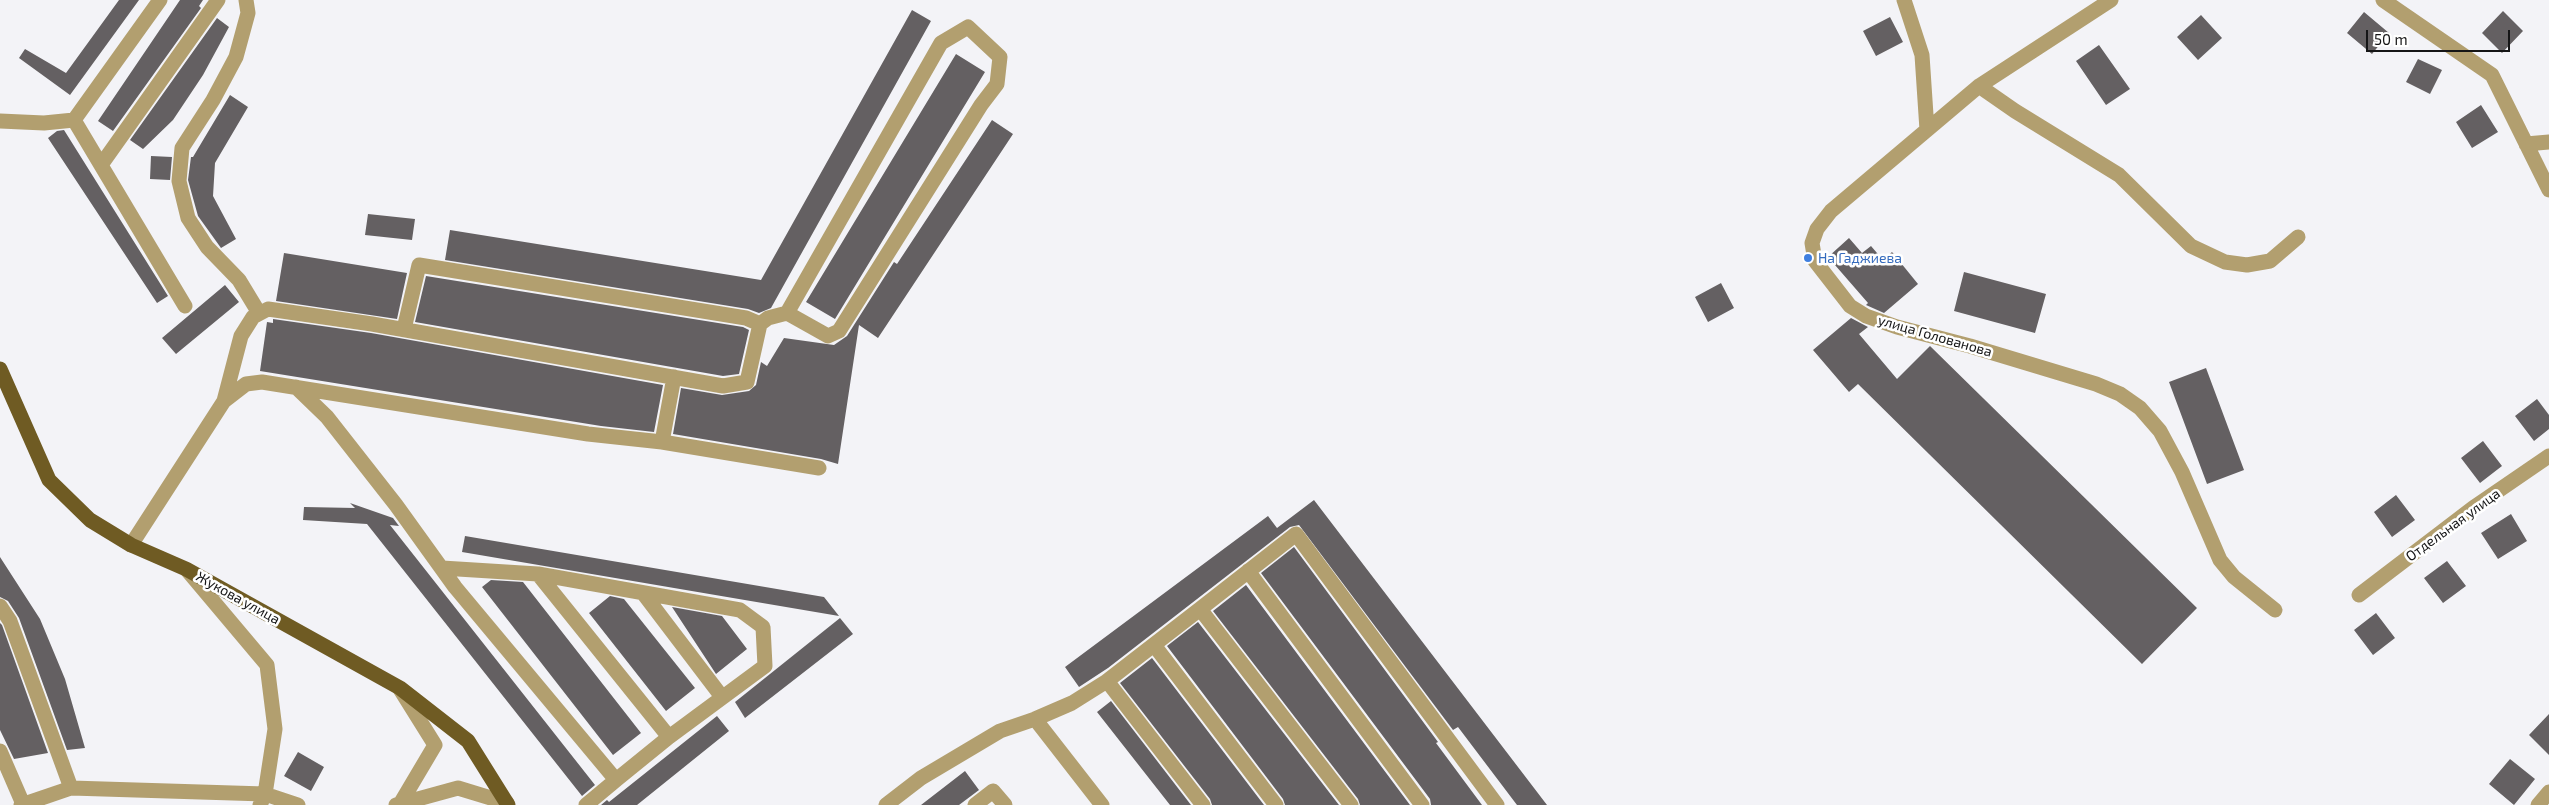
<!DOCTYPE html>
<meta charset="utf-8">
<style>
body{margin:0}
#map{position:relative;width:2549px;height:805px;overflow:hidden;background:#f3f3f7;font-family:"Exo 2",sans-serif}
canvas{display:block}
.scale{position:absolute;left:2366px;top:30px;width:144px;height:22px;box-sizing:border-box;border:2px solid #151516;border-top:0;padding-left:6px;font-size:15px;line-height:18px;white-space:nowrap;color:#151516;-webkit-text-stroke:4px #fff;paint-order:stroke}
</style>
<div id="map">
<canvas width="2549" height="805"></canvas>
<div class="scale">50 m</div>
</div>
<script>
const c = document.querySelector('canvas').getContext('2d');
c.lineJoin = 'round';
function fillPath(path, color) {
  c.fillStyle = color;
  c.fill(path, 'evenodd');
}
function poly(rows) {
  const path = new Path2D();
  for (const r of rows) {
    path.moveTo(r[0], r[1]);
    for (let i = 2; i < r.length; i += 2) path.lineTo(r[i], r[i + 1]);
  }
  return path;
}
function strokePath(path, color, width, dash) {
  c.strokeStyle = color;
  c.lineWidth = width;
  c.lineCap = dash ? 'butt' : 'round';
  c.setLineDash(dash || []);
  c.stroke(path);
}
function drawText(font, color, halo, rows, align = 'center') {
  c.font = font + ' "Exo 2",sans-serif';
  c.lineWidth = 5;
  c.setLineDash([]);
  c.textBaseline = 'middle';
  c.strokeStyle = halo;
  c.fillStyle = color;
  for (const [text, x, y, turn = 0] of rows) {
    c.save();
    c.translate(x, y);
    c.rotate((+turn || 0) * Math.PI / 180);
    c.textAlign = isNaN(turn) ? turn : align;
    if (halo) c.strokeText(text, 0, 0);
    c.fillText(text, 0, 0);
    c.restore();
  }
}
fillPath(poly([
 [119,0,139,0,70,95,19,58,25,49,66,73],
 [180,0,203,0,199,6,201,8,113,131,98,121],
 [912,10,931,21,771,308,759,313,748,309,445,260,450,230,761,280],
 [2503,11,2523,31,2502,53,2482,33],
 [2364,12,2389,33,2372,54,2347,33],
 [2201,15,2222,38,2198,60,2177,37],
 [1890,17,1903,42,1876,56,1863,31],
 [217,18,229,27,203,75,173,120,143,149,130,140],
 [2099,45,2130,89,2106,105,2076,61],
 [956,54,985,72,835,319,806,302],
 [2418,59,2442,70,2430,94,2406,82],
 [230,95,248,107,215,163,213,196,236,239,221,248,198,216,188,180,191,157,193,157],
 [2481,105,2498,132,2472,148,2456,122],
 [992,120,1013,134,878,338,859,325,838,464,821,459,673,434,681,388,722,395,749,391,756,385,761,362,767,366,784,338,834,345,847,336,894,262,897,264],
 [64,130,168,296,157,303,48,138,57,131],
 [151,156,172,157,170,180,150,179],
 [368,214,415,219,412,240,365,235],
 [1849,238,1862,253,1871,246,1883,260,1892,252,1918,284,1884,313,1866,305,1868,303,1828,257],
 [284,253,407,273,397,319,276,301],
 [1964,272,2046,294,2035,333,1954,311],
 [426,276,743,327,749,330,739,374,723,376,415,322],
 [1721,283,1734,308,1708,322,1695,297],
 [225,285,239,302,176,354,162,338],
 [1851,318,1868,327,1859,334,1897,379,1930,346,2197,608,2142,664,1858,384,1849,392,1813,350],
 [273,319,371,333,663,385,654,432,601,426,260,371,267,322,273,323],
 [2206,368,2244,470,2207,484,2169,382],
 [2537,399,2549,415,2549,429,2534,441,2515,416],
 [2483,441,2502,466,2480,483,2461,458],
 [2396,495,2415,520,2392,537,2374,512],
 [1314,500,1547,805,1517,805,1458,727,1453,730,1299,525,1290,527,1108,668,1079,687,1065,667,1268,516,1277,528],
 [350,503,393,518,399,526,390,525,595,785,582,796,367,524,303,520,304,507,355,508],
 [2511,514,2527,541,2498,559,2481,533],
 [465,536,824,597,839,616,462,552],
 [1294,547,1438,742,1436,743,1482,805,1431,805,1430,799,1261,573],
 [0,557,40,619,65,679,85,748,67,750,19,618,8,601,0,597],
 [2447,561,2466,586,2443,603,2424,578],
 [491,580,523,582,641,733,613,755,482,587],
 [1246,585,1410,805,1360,805,1358,799,1213,611],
 [610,596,624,599,695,688,666,711,589,613],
 [672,607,722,616,747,649,716,674],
 [2376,613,2395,638,2373,655,2354,630],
 [840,618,853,634,745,718,735,702],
 [1198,622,1339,805,1285,805,1283,799,1167,646],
 [0,623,2,625,48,753,14,759,0,730],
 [1152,658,1264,805,1212,805,1210,799,1120,683],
 [1111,701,1191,805,1170,805,1097,712],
 [2549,714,2549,755,2529,735],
 [717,716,729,731,637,805,601,805,607,800,609,802],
 [298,752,324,767,311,791,284,776],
 [2510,759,2535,779,2514,805,2489,784],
 [965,771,979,790,959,805,921,805]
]), '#646062');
strokePath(poly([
 [246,0,248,13,236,57,213,100,182,148,179,181,188,218,207,247,239,280,259,313],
 [1904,0,1922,55,1927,130],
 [2111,0,1979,86,1831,211,1817,229,1812,243,1815,261,1850,306,1866,316,1897,327,1970,346,2096,384,2120,394,2140,408,2160,431,2182,472,2220,560,2234,577,2275,610],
 [2383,0,2492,75,2549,190],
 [1979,86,2015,111,2119,175,2191,246,2225,262,2247,265,2270,261,2298,237],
 [74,120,160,0],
 [0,121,44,123,74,120,185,306],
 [2526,144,2549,142],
 [101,165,218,0],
 [404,329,419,265,746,318,760,324],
 [296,387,327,417,396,505,455,587,616,780,586,805],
 [224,401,246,384,262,382,588,434,662,442,674,377],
 [662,442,819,468],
 [131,545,224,401,241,336,253,317,268,309,372,324,723,386,747,382,760,324,768,318,787,313,941,43,968,27,1000,57,997,84,981,105,839,331,828,336,787,313],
 [442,568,538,574,669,737,616,780],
 [187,570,267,665,275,729,265,794,260,805],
 [1248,571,1422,805],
 [538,574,740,610,763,627,765,666,669,737],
 [643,593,722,697],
 [2359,595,2473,508,2549,456],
 [0,606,10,621,71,788],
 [1200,609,1296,534,1497,805],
 [1154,645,1276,805],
 [1107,681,1203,805],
 [1035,719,1072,703,1107,681,1200,609,1351,805],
 [0,751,23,804],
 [400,804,435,745,400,689],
 [21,805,71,788,265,794,298,805],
 [396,805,458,788,507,803],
 [886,805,921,778,1000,731,1035,719,1102,805],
 [975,805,993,791,1005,805],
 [2538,805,2549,792]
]), '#b29f6f', 15);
strokePath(poly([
 [0,369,49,480,90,520,131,545,186,569,400,688,468,741,508,805]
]), '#6f5b23', 15);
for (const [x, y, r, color] of [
 [1808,258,5,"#3f7fe0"]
]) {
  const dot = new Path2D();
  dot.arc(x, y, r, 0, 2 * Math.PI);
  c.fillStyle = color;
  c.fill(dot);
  strokePath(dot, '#fff', 2);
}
drawText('14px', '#366cbe', '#fff', [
 ["На Гаджиева",1818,258]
], 'left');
drawText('14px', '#151516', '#fff', [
 ["улица Голованова",1935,336,16],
 ["Отдельная улица",2453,525,-36],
 ["Жукова улица",238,598,29]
]);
</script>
